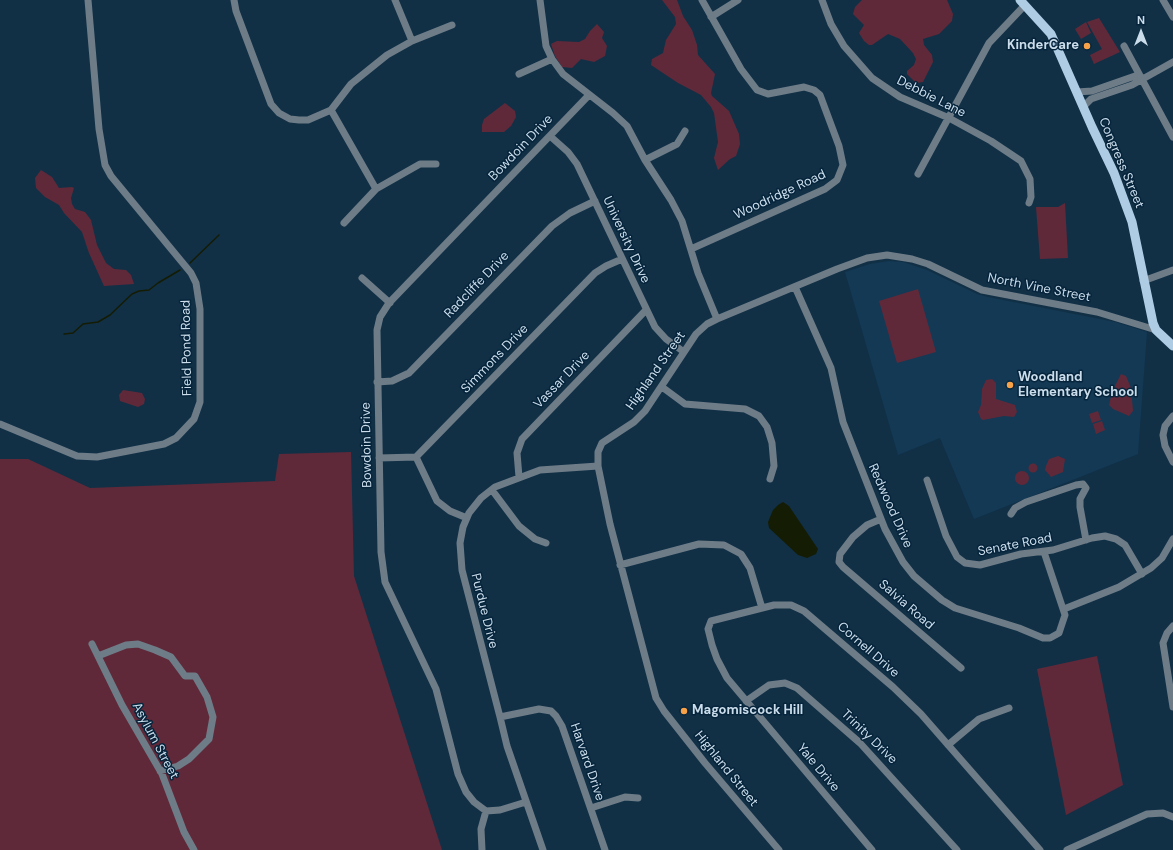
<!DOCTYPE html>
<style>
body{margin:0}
#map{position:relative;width:1173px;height:850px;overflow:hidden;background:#113046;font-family:"DM Sans",sans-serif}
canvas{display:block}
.north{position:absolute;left:1121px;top:12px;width:40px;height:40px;-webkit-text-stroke:3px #06253c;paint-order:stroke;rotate:0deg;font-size:11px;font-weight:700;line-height:16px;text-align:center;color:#cbddeb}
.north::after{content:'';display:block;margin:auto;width:14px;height:18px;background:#cbddeb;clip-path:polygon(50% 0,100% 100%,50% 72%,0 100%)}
</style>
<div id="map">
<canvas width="1173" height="850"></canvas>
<div class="north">N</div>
</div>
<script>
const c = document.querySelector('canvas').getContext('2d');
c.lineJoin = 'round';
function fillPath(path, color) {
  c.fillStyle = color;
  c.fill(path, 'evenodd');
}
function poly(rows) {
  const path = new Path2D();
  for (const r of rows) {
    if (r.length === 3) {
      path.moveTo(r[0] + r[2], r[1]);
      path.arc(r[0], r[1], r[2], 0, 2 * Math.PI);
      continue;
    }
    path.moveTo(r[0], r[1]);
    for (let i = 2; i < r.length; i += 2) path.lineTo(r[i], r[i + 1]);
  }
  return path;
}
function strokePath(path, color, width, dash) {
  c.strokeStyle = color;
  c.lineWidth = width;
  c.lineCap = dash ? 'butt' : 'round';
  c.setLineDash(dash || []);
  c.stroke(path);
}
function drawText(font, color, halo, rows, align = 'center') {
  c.font = font + ' "DM Sans",sans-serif';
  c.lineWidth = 3;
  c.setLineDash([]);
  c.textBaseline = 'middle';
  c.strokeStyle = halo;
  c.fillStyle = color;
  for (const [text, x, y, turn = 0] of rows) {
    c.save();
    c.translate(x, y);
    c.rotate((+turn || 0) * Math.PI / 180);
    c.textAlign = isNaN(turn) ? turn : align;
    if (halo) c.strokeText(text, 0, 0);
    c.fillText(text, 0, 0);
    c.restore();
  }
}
fillPath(poly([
 [889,261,903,262,927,270,977,294,988,297,1115,322,1147,332,1138,454,974,519,940,438,898,455,845,272,870,264]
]), '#133955');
fillPath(poly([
 [662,0,677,0,683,16,692,30,697,45,698,55,715,74,711,93,712,96,729,111,739,134,740,144,736,156,730,159,718,170,714,158,718,142,714,113,711,107,701,95,678,83,651,65,652,59,663,53,666,40,676,24,675,17],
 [862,0,947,0,953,14,952,21,939,34,923,39,924,45,932,55,933,62,923,82,916,83,907,74,907,71,914,65,916,59,913,53,900,39,888,34,872,45,869,45,864,41,859,33,864,25,853,14,855,7],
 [1099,18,1120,52,1094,64,1090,55,1102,49,1087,22],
 [1086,22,1091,33,1081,39,1075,29],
 [597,24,604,32,602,38,607,46,605,56,594,62,581,59,572,68,562,67,555,56,551,44,557,41,579,42,585,39,590,31],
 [505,103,515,111,516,117,511,126,504,132,482,132,482,125,484,119],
 [41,170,52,177,59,188,72,187,74,188,71,198,72,204,75,209,85,212,91,220,97,245,106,263,114,269,126,270,131,275,134,284,104,286,89,253,82,232,64,213,59,205,45,197,36,188,35,178],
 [1065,203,1068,258,1040,259,1036,207,1058,207],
 [918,289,936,352,897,363,879,301],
 [1121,374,1126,376,1131,388,1133,411,1129,416,1113,409,1109,405,1112,392],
 [992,379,996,383,996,399,1015,405,1017,412,1014,417,1004,416,983,420,981,419,978,412,981,405,982,389,986,380],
 [123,390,142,393,145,399,144,404,138,407,120,401,119,395],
 [1098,411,1101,420,1092,423,1089,414],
 [1102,421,1105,430,1096,434,1093,424],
 [351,452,354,576,442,850,0,850,0,459,28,459,90,488,275,481,279,454],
 [1058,456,1065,459,1063,472,1051,477,1045,470,1046,466,1049,459],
 [1033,468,4.5],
 [1022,478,7],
 [1097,656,1123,785,1066,815,1037,669]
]), '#602939');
fillPath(poly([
 [783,502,789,506,818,549,816,554,807,558,798,555,769,528,768,522,773,510,778,505]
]), '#151c04');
strokePath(poly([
 [190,263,219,235],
 [64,334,73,333,83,324,98,322,110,315,132,294,139,291,149,290,158,283,180,270]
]), '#151c04', 1.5);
strokePath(poly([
 [234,0,236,11,271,104,279,113,290,119,299,120,308,120,331,110,351,84,387,55,412,41,452,25],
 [395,0,412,41],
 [540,0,546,46,552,59,563,74,613,113,627,126,645,160,671,200,682,221,698,273,717,319,707,324,696,334,645,411,634,422,602,443,598,452,598,466,610,524,656,698,664,711,705,763,779,850],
 [822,0,831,24,844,46,872,78,900,97,949,118,991,141,1021,161,1030,179,1031,197,1029,203],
 [1163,0,1173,17],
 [711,17,738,0],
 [1124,46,1173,137],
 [519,74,552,59],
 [1077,92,1092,91,1135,76,1142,79],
 [1083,107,1091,99,1132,85,1173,62],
 [331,110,376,189],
 [550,136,568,152,577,164,655,327,666,339,684,352],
 [645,160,677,144,685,131],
 [918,174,989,43,1025,5],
 [344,223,376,189,420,164,436,164],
 [691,249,825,189,837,180,843,165,839,146,820,95,814,90,804,87,768,94,757,90,741,69,702,0],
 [362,278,390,303],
 [1143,281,1173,270],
 [795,287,831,368,843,422,885,529,903,562,914,576,942,600,955,608,1019,628,1043,638,1050,638,1059,633,1065,615,1044,552],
 [717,319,837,269,867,258,887,255,912,259,928,264,982,290,1097,312,1156,330],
 [377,382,392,381,409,373,552,226,570,213,595,201],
 [662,387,685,404,745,409,759,416,767,427,772,443,774,466,770,479],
 [1173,416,1165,426,1163,435,1165,446,1173,462],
 [0,424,77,456,97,457,164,444,176,438,194,419,200,402,200,309,196,283,191,273,111,176,105,165,99,129,88,0],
 [416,457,437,501,450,511,467,518],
 [379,458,416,457,595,273,606,266,622,259],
 [519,477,517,453,522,439,646,310],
 [927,480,946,536,957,557,965,563,980,565,1021,554,1053,550,1092,538,1105,536,1116,539,1125,545,1142,574],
 [492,490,519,526,535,539,546,543],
 [1011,514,1015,508,1026,502,1076,485,1083,484,1086,488,1080,499,1080,507,1086,540],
 [881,519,867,525,853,537,840,554,839,562,843,567,961,668],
 [620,565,699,544,724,545,741,554,750,568,762,608],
 [1064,609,1119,587,1151,568,1162,558,1173,539],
 [1173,626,1167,633,1163,643,1173,707],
 [92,644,122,705,162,774,184,832,194,850],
 [98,656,126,645,138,644,155,650,171,657,185,676,195,676,207,697,213,717,209,739,189,759,178,766,160,771],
 [746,701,769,685,785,683,797,688,860,743,957,850],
 [500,717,539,709,551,711,556,716,562,726,605,850],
 [948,745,979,719,1009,708],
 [526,802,500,810,486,811,474,802,466,792,458,774,436,689,385,582,381,552,377,330,380,317,389,303,589,95],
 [591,808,625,797,638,798],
 [482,850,481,829,486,811],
 [543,850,507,746,500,717,462,570,460,543,463,527,469,513,481,498,495,487,540,470,598,466],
 [872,850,727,678,717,659,712,645,708,629,711,621,774,605,791,605,804,611,893,687,921,714,1040,850],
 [1067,850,1147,814,1163,813,1173,817]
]), '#6e7c88', 7);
strokePath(poly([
 [1020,0,1051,34,1092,127,1114,173,1132,222,1153,323,1156,330,1173,346]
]), '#afcce5', 9);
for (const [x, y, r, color] of [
 [1087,46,4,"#f7a248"],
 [1010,385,4,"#f7a248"],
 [684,711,4,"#f7a248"]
]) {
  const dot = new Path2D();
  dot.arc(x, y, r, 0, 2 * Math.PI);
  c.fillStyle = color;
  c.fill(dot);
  strokePath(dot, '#06253c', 1.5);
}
drawText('bold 13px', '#cbddeb', '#06253c', [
 ["KinderCare",1079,46,"right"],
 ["Woodland",1018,378],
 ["Elementary School",1018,393],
 ["Magomiscock Hill",692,711]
], 'left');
drawText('13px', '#cbddeb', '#06253c', [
 ["Debbie Lane",931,97,27],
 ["Bowdoin Drive",521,148,-46],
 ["Congress Street",1121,163,67],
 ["Woodridge Road",780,195,-25],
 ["University Drive",626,240,65],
 ["Radcliffe Drive",477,285,-46],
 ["North Vine Street",1039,288,11],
 ["Field Pond Road",187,348,-91],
 ["Simmons Drive",495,359,-46],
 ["Highland Street",656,371,-55],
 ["Vassar Drive",562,380,-46],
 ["Bowdoin Drive",367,445,-91],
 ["Redwood Drive",890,506,66],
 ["Senate Road",1015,545,-11],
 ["Salvia Road",906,605,41],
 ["Purdue Drive",484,611,76],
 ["Cornell Drive",868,650,41],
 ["Trinity Drive",869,737,44],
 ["Asylum Street",155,741,62],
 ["Harvard Drive",587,762,71],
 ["Yale Drive",818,768,50],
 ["Highland Street",726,769,51]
]);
</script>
